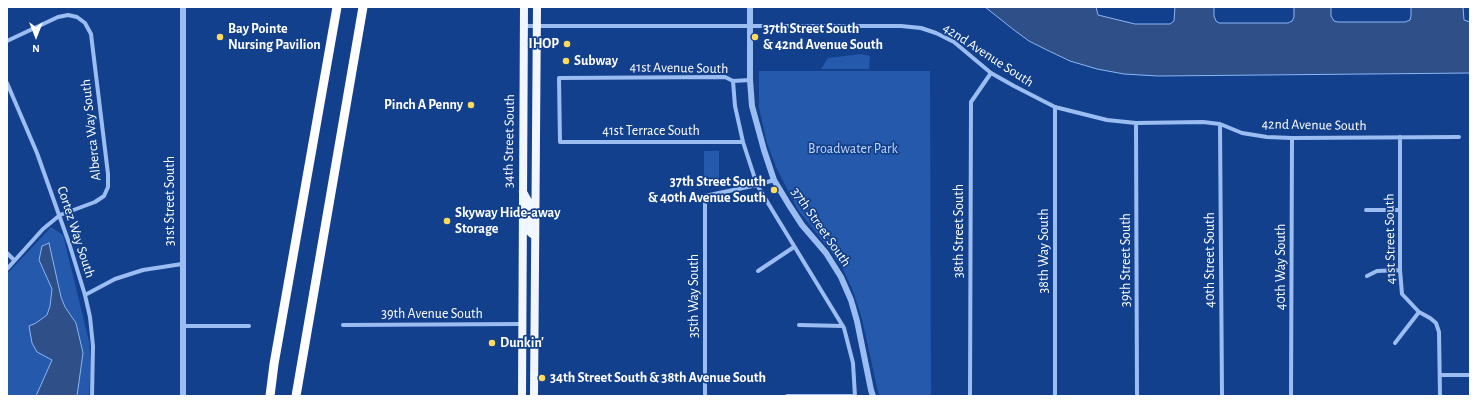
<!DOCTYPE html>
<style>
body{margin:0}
#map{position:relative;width:1477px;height:403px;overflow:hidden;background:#13408c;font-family:"Alegreya Sans",sans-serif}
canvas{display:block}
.frame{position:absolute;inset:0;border:8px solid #fff;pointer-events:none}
.north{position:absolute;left:16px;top:16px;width:40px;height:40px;-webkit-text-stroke:3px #13408c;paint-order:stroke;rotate:180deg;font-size:11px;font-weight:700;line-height:16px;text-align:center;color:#fff}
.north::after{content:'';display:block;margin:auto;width:14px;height:18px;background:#fff;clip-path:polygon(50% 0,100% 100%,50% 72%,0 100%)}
</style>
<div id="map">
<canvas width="1477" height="403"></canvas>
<div class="frame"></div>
<div class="north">N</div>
</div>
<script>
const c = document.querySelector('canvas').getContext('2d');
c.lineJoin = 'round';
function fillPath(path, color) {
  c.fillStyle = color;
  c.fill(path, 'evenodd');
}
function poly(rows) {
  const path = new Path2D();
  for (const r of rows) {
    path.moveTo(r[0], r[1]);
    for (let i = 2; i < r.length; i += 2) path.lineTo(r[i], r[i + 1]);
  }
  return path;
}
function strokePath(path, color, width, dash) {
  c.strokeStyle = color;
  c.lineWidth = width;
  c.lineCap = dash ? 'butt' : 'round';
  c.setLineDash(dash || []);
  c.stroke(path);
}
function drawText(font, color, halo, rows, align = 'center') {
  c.font = font + ' "Alegreya Sans",sans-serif';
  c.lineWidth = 3.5;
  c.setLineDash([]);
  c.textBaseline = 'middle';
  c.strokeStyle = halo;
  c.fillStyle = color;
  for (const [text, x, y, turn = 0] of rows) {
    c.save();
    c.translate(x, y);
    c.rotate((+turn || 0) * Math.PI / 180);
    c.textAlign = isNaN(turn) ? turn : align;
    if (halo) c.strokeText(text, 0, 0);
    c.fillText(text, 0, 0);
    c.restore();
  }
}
fillPath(poly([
 [861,54,870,56,869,69,821,69,828,58],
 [759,71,930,71,931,396,879,396,862,319,853,291,843,269,830,250,798,210,776,167,767,143,759,108],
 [704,151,719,151,719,182,704,182],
 [51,227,63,235,89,341,91,366,89,396,77,396,83,353,76,323,65,307,61,297,49,243,39,260,52,289,50,306,47,315,36,323,52,360,36,396,7,396,7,274]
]), '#2559ab');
const water = poly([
 [985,7,1096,7,1098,15,1135,24,1170,24,1174,21,1175,7,1214,7,1214,16,1216,21,1219,23,1288,23,1292,21,1294,17,1294,7,1331,7,1331,16,1334,21,1338,22,1405,22,1410,20,1411,16,1411,7,1463,7,1464,20,1470,22,1470,73,1158,76,1124,74,1097,69,1070,61,1049,51,1029,41,1014,30,985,7],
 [49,243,61,297,65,307,76,323,83,353,77,396,36,396,52,360,37,352,32,343,29,326,36,323,47,315,50,306,52,289,39,260,42,246,49,243]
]);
fillPath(water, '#2e4f88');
strokePath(water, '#8db6f4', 1);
strokePath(poly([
 [524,26,901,26,921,28,936,33,954,42,991,73,1014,86,1055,107,1107,120,1136,123,1203,122,1220,124,1242,133,1267,137,1292,138,1459,137],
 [7,41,58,17,68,15,77,17,85,23,91,34,108,174,108,187,104,196,95,202,60,215,43,229,7,269],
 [733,81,735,106,743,142,757,185,844,328,853,363,855,396,787,396],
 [7,83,37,153,69,243,85,295,90,317,93,346,92,396],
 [1136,123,1137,396],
 [1220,124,1222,396],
 [1400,137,1400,270,1402,294,1419,312,1430,318,1436,323,1439,332,1440,396],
 [743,142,560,142,559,78,725,77,733,81,750,80],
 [1366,210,1400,210],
 [7,253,14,260],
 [758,271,794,247],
 [1367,276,1377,271,1400,270],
 [85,295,115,279,143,270,182,264],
 [343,325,522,324],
 [799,325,843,326],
 [183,326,249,326],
 [1395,343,1419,312],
 [1440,375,1470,375],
 [705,396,705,196,757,185,774,180],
 [970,396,971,102,991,73],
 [1055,396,1055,107],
 [1291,396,1292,138]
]), '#9cbdf1', 4);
strokePath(poly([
 [183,7,183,396],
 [750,7,750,80,752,106,764,150,774,180,789,205,802,225,826,253,841,277,851,300,857,321,871,390,873,396]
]), '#9cbdf1', 6);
strokePath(poly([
 [523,192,529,203,529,231,532,234],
 [522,396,524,7],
 [534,396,537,7]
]), '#f2f6ff', 8);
strokePath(poly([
 [270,396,274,364,337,7],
 [296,396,363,7]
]), '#fff', 9);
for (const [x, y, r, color] of [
 [220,37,4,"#ffda5b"],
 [755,37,4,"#ffda5b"],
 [567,44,4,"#ffda5b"],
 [566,61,4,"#ffda5b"],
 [471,105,4,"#ffda5b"],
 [774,190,4,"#ffda5b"],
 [447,221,4,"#ffda5b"],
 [492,343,4,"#ffda5b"],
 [542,378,4,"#ffda5b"]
]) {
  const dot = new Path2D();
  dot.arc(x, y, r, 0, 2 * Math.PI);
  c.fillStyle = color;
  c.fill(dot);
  strokePath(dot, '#13408c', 1.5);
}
drawText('bold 14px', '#fff', '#13408c', [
 ["Bay Pointe",228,29],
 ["Nursing Pavilion",228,45],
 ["37th Street South",763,29],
 ["& 42nd Avenue South",763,45],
 ["IHOP",559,44,"right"],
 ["Subway",574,61],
 ["Pinch A Penny",463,105,"right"],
 ["37th Street South",766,182,"right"],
 ["& 40th Avenue South",766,198,"right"],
 ["Skyway Hide-away",455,213],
 ["Storage",455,229],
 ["Dunkin'",500,343],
 ["34th Street South & 38th Avenue South",550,378]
], 'left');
drawText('14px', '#fff', '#13408c', [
 ["42nd Avenue South",988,55,33],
 ["41st Avenue South",679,68,1],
 ["42nd Avenue South",1314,125,1],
 ["Alberca Way South",91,130,-96],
 ["41st Terrace South",651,131],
 ["34th Street South",509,141,-89],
 ["31st Street South",170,201,-90],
 ["37th Street South",821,227,55],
 ["38th Street South",959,231,-90],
 ["Cortez Way South",76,232,72],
 ["41st Street South",1390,239,-91],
 ["38th Way South",1044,251,-90],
 ["39th Street South",1126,260,-90],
 ["40th Street South",1210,260,-90],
 ["40th Way South",1281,267,-90],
 ["35th Way South",694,296,-90],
 ["39th Avenue South",432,314]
]);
drawText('14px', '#c2d9fc', '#13408c', [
 ["Broadwater Park",853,149]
]);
</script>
